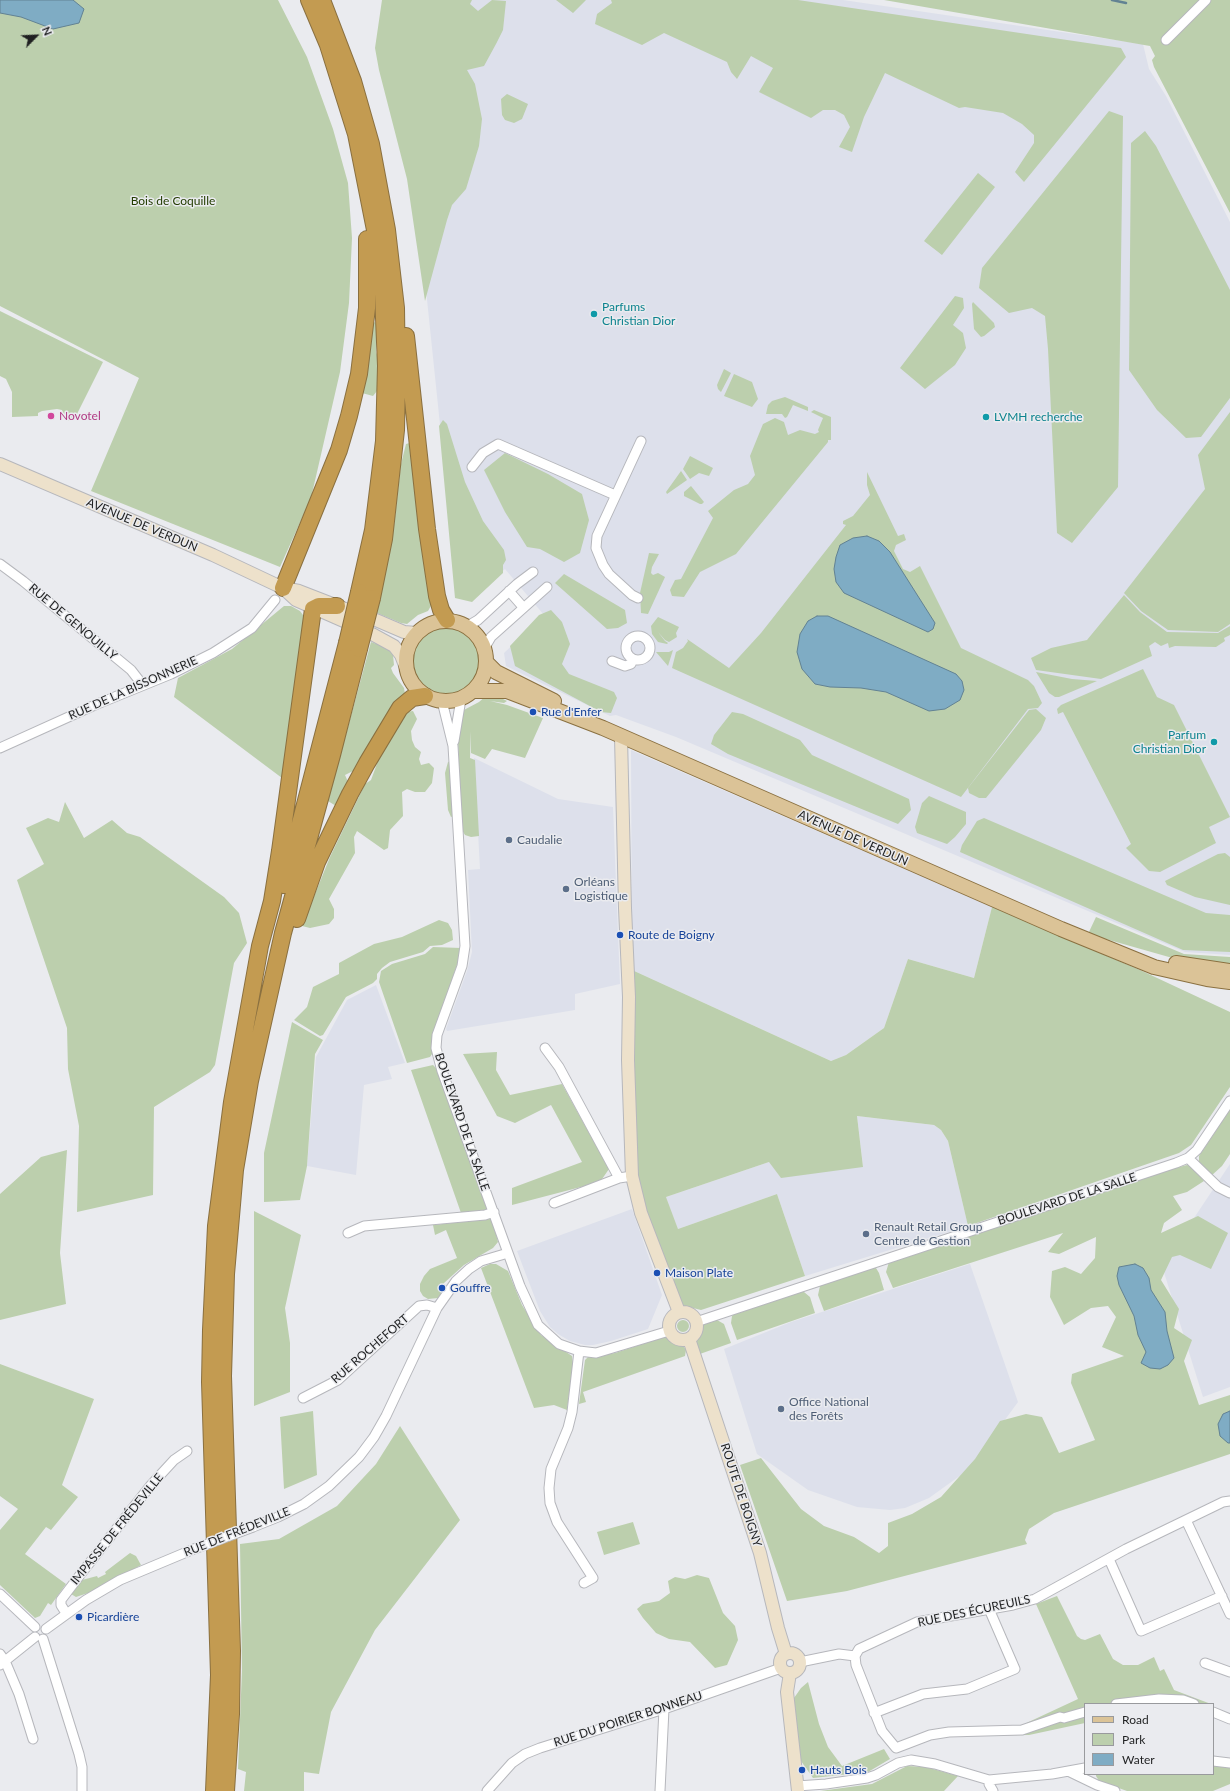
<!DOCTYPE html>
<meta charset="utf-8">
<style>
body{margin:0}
#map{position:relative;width:1230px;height:1791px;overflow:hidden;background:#eaebef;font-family:Lato,sans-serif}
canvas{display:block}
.legend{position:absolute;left:1084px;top:1703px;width:130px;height:72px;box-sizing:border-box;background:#eaebef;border:1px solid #999a9d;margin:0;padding:5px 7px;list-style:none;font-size:12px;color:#1f2021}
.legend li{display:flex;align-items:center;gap:8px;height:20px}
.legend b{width:20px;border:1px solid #999a9d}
.north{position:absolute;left:16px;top:16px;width:40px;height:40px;-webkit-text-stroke:3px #eaebef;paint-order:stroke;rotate:66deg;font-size:11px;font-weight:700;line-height:16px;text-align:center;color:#1f2021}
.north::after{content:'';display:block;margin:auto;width:14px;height:18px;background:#1f2021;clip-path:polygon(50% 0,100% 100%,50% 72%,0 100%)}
</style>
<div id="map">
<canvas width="1230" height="1791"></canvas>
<ul class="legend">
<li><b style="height:5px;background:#dbc397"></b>Road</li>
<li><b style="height:11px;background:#bccfad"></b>Park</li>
<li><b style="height:11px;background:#7facc4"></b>Water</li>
</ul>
<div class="north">N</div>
</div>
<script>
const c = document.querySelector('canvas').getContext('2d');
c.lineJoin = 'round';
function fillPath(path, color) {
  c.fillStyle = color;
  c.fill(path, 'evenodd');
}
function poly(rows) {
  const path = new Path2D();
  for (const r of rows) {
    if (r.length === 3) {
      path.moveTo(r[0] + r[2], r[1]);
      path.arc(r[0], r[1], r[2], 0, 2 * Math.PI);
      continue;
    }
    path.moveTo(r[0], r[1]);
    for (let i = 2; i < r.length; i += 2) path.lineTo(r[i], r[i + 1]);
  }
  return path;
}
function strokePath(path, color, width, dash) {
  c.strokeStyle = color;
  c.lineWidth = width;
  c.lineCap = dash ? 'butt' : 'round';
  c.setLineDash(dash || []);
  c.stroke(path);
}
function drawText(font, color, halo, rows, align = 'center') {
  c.font = font + ' Lato,sans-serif';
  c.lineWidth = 3;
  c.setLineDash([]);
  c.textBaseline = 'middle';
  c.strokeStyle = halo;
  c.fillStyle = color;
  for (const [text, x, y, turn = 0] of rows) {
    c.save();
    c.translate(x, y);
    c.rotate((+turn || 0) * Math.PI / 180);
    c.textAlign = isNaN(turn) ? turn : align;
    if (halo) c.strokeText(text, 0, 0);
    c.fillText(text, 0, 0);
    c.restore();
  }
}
fillPath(poly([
 [469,0,843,0,1143,44,1149,69,1166,96,1230,222,1230,955,1185,952,676,737,616,715,610,716,506,666,504,653,544,615,505,569,471,599,453,550,423,261],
 [631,750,992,907,974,978,908,959,884,1028,846,1055,831,1061,632,970],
 [474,758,558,799,613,807,620,984,575,994,575,1010,447,1031,446,1029,467,971,472,952,468,870,480,869],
 [376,985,405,1063,388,1067,392,1079,364,1085,356,1175,307,1166,316,1057,347,1000],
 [857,1116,934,1125,941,1130,948,1141,968,1226,805,1276,777,1194,678,1229,666,1197,769,1162,863,1166],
 [1230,1164,1230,1387,1203,1397,1162,1266],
 [632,1209,662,1295,648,1329,611,1341,593,1345,585,1345,570,1341,558,1334,550,1327,540,1311,517,1251],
 [970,1264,1018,1402,968,1470,929,1498,905,1508,890,1510,857,1507,808,1490,757,1454,724,1349,791,1322]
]), '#dde0eb');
fillPath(poly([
 [0,0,278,0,307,57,333,129,348,183,352,238,349,303,340,372,311,498,280,567,91,491,139,378,0,306],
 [382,0,472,0,470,4,478,11,492,0,506,1,503,30,496,44,484,66,467,70,475,84,482,119,479,146,466,189,452,205,447,220,425,301,407,179,379,70,375,48],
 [556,0,586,0,573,13],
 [611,0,798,0,1121,48,1126,57,1024,182,1015,172,1034,143,1034,135,1022,124,1003,113,965,107,959,108,885,73,864,117,852,152,839,147,850,127,844,115,835,110,823,110,811,118,759,92,773,68,751,56,737,79,731,72,727,62,664,33,642,45,595,24,597,14,612,3],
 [884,0,1230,0,1230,213,1154,67,1152,60,1155,56,1150,46],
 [507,94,528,104,522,119,514,123,505,120,502,115,501,99],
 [1109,111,1123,116,1118,487,1072,543,1057,533,1048,349,1045,316,1032,308,1009,313,979,288,982,268],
 [1145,131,1156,146,1230,290,1230,398,1201,437,1186,438,1157,410,1129,370,1131,143],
 [978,173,995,187,942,255,924,241],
 [955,296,963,298,964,308,953,325,963,333,966,348,955,365,925,389,900,368],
 [973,302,994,323,995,327,984,336,981,337,974,329,972,304],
 [0,311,103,362,74,420,66,421,62,410,57,409,42,411,38,413,38,416,12,417,12,392,6,379,0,376],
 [375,322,377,326,376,352,379,360,377,391,373,396,362,393,372,324],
 [724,369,731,373,721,392,718,389,717,385],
 [734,374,752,382,758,399,752,407,724,396],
 [785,397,808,407,808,411,793,405,787,417,785,418,782,414,766,414,768,405,772,401],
 [814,410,831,417,831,440,828,440,828,442,736,554,700,572,684,597,672,596,670,590,675,580,681,579,713,518,708,511,734,490,748,484,755,475,750,456,763,424,775,418,784,422,788,435,800,430,815,434,819,432,818,430,823,418,811,412],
 [1230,412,1230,624,1218,632,1168,630,1141,611,1124,593,1205,489,1198,455],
 [443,420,447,424,465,482,483,521,504,550,506,560,503,565,503,573,472,602,455,598,439,426],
 [413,442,432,604,428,611,418,615,407,624,401,623,377,613,394,525,401,464,406,444],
 [505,453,548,474,582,494,589,520,580,553,564,562,540,549,527,547,505,512,484,470],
 [690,456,713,468,709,476,699,473,690,479,683,469],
 [681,471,687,480,667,494,666,492],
 [867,472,898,536,904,534,906,540,896,545,894,551,903,569,910,572,920,566,961,648,1028,680,1034,686,1042,703,1038,708,1028,709,961,797,672,668,676,652,683,648,688,641,687,639,729,668,761,633,846,525,843,524,843,521,853,516,870,495,867,485],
 [691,486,704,502,702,504,700,504,684,496,684,492],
 [649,553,659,554,652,567,651,573,653,575,658,573,665,577,648,614,641,613,640,593],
 [564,574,625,610,627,623,618,628,607,629,555,583],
 [1124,595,1140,612,1167,632,1218,633,1230,626,1230,635,1224,638,1225,641,1216,647,1175,646,1169,648,1168,643,1161,646,1155,642,1149,646,1152,656,1101,679,1036,670,1031,658,1051,648,1087,640],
 [284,606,291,606,300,611,303,615,304,623,286,781,174,697,178,678,232,649],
 [551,610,562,622,570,644,562,664,569,674,614,692,617,698,611,713,601,712,515,666,510,646,539,615],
 [658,617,679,627,676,633,677,637,669,642,665,640,658,632,665,641,668,643,667,644,658,642,652,634,651,626],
 [446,660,36],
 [371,642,388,648,393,655,394,665,391,668,393,673,404,688,405,694,355,770,345,775,349,784,336,806,328,801],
 [673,650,668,666,656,652,669,652],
 [1143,669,1157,697,1174,705,1230,817,1209,827,1216,843,1160,872,1149,871,1126,848,1131,844,1063,712,1058,714,1057,709,1061,705],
 [1036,672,1072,679,1097,681,1059,697,1055,697,1049,693],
 [487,695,495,695,507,701,504,703,490,701,507,705,543,718,525,758,492,749,485,759,471,753,471,731,470,758,475,760,479,836,471,837,465,835,462,830,458,742,462,711,479,702],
 [1036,709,1046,718,1041,730,986,798,979,798,969,793,968,788,1029,710],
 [413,711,417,719,411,731,412,740,415,747,421,752,419,759,421,765,429,763,434,768,432,783,425,792,415,792,407,789,402,792,403,816,390,830,388,848,384,850,357,831,354,837,355,853,329,899,334,909,334,918,329,924,310,928,302,926,330,857,365,784,371,780,378,761,406,712],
 [732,712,743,714,800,740,812,755,909,799,911,810,898,824,728,754,711,744,714,735],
 [451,761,454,816,451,817,448,810,445,773,448,762],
 [929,796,966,812,966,824,955,837,947,844,917,833,915,827,922,803],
 [65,802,84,838,112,820,127,833,140,837,224,897,239,913,247,943,234,963,215,1065,210,1072,154,1107,153,1195,77,1212,79,1126,68,1069,67,1028,17,880,44,864,26,828,48,818,59,822],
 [984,818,1206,913,1230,915,1230,952,1183,950,960,852,962,845,977,821],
 [1225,853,1230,857,1230,905,1195,897,1167,885,1165,881,1218,854],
 [992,907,1140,970,1230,1012,1230,1087,1191,1145,1179,1153,968,1226,948,1141,941,1130,934,1125,857,1116,863,1167,781,1178,769,1162,666,1197,678,1229,777,1194,805,1276,701,1310,681,1305,651,1225,636,1175,632,970,831,1061,846,1055,884,1028,908,959,974,978],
 [1096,917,1184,954,1230,957,1230,968,1183,961,1088,934],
 [439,920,448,923,452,930,453,940,442,945,430,946,423,952,390,962,382,968,377,974,377,979,373,983,346,997,323,1035,320,1036,294,1020,307,1007,313,987,339,974,339,963,374,944,402,937],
 [433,947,461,948,458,962,435,1030,432,1054,430,1057,407,1063,379,982,381,971,392,964,425,954],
 [292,1022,323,1040,315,1054,307,1166,300,1200,264,1202,264,1153],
 [497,1052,496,1070,510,1095,562,1084,609,1169,600,1182,512,1205,512,1188,582,1162,551,1105,515,1123,497,1116,463,1054],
 [433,1065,436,1068,487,1205,486,1209,482,1212,461,1213,411,1070],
 [1230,1106,1230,1154,1222,1166,1211,1176,1199,1162,1199,1156,1217,1129],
 [67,1150,60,1253,66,1304,0,1320,0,1194,41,1157],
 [1187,1165,1191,1166,1204,1181,1187,1192,1173,1196,1182,1210,1164,1223,1161,1233,1198,1216,1228,1233,1211,1269,1180,1255,1172,1257,1161,1280,1179,1309,1174,1328,1192,1340,1184,1361,1199,1405,1230,1395,1230,1454,1054,1513,1029,1529,1025,1540,1027,1544,847,1591,787,1601,740,1465,761,1458,801,1509,824,1526,854,1537,879,1553,888,1546,888,1523,912,1514,941,1497,975,1459,1000,1421,1026,1414,1042,1417,1059,1453,1095,1440,1071,1383,1072,1374,1124,1356,1102,1347,1116,1317,1108,1306,1091,1308,1064,1325,1050,1297,1052,1271,1065,1267,1081,1274,1095,1258,1096,1237,1059,1254,1048,1252,1063,1233,893,1288,886,1272,889,1262,1152,1174],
 [254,1211,301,1235,285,1308,290,1343,290,1392,254,1406],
 [490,1219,493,1221,498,1242,493,1248,464,1265,444,1283,440,1289,443,1292,438,1298,428,1299,423,1296,420,1291,420,1284,424,1276,430,1269,457,1258,446,1230,435,1235,433,1225],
 [490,1264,496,1264,508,1271,522,1305,541,1335,572,1356,573,1364,567,1410,554,1405,534,1408,481,1268],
 [872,1267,876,1268,879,1273,884,1290,824,1311,818,1295,820,1286],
 [799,1291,804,1292,810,1297,815,1313,737,1340,731,1323,732,1316,736,1312],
 [683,1326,6],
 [717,1320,724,1324,731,1343,697,1355,694,1339,703,1325,706,1322],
 [664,1337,669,1337,684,1347,686,1350,685,1356,583,1392,586,1402,579,1404,585,1360,588,1357,615,1353],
 [0,1364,94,1399,62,1485,78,1497,51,1530,46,1527,25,1554,66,1584,51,1605,48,1603,40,1616,35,1618,0,1585,0,1530,18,1509,0,1496],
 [313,1411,317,1475,284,1489,280,1417],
 [400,1426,460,1520,375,1630,331,1712,319,1774,304,1772,304,1791,244,1791,246,1772,238,1769,242,1670,240,1544,279,1539,337,1506,376,1464],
 [633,1522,640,1544,604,1555,597,1532],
 [130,1553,136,1556,141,1565,94,1591,76,1597,71,1594,77,1584,82,1580,97,1576,98,1578,106,1574,105,1572],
 [697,1575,709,1578,723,1613,735,1626,738,1640,727,1665,715,1668,690,1642,669,1639,656,1633,643,1618,637,1609,643,1604,659,1601,670,1593,668,1581,675,1577,685,1579],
 [1057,1596,1077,1636,1081,1639,1085,1640,1100,1634,1113,1659,1123,1665,1138,1665,1154,1657,1160,1671,1164,1669,1174,1690,1211,1704,1085,1704,1085,1723,1029,1735,939,1736,905,1750,899,1745,933,1730,1020,1726,1078,1699,1036,1604],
 [808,1682,819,1724,828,1747,842,1766,884,1749,890,1759,868,1772,813,1778,801,1761,794,1698,801,1688],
 [1213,1764,1230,1766,1230,1784,1213,1791,1127,1791,1099,1781,1096,1776,1096,1774,1213,1774],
 [907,1766,926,1767,958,1776,944,1791,820,1791,872,1784]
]), '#bccfad');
const water = poly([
 [0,0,73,0,84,9,79,23,53,29,21,17,0,13,0,0],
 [867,536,879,541,890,552,935,623,933,629,928,632,844,593,836,582,834,569,836,557,840,545,853,538,867,536],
 [817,616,828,616,956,674,962,681,964,690,960,700,945,709,929,711,886,692,861,688,830,687,815,684,802,669,797,652,800,634,808,621,817,616],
 [1135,1264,1143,1268,1149,1278,1151,1290,1165,1312,1167,1331,1174,1358,1168,1365,1160,1369,1150,1368,1141,1363,1146,1352,1138,1335,1134,1316,1119,1285,1117,1276,1119,1267,1135,1264],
 [1230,1411,1230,1443,1228,1443,1220,1436,1218,1424,1223,1414,1230,1411]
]);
fillPath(water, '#7facc4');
strokePath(water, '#628293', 1);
strokePath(poly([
 [1112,0,1126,3]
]), '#628293', 2.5);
const street = poly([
 [1166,40,1206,0],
 [472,467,483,453,498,444,615,495],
 [0,564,23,581,131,670,138,679,141,685],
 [509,591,523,607],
 [638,598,632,595,609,574,603,565,596,548,597,536,641,441],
 [466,627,478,620,517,584,533,572],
 [638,648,12],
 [484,649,491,637,547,587],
 [612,661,625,666,631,664,633,659],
 [442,701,453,746,465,946,462,966,437,1035,436,1048,442,1071,520,1286,538,1325,559,1344,579,1351,596,1353,669,1331],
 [454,741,461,699],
 [0,748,95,705,171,674,213,653,252,628,275,600],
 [545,1048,559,1067,619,1178],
 [1188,1158,1218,1187,1230,1193],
 [554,1203,619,1178,632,1176],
 [348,1233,364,1226,485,1215,494,1212],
 [696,1322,1176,1163,1188,1158,1197,1150,1230,1101],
 [579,1351,572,1412,568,1428,551,1469,549,1488,550,1503,557,1522,593,1578,584,1583],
 [303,1398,338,1380,419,1306,427,1305,437,1308],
 [1186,1520,1230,1614],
 [253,1527,278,1517,304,1504,329,1486,359,1457,374,1437,386,1416,437,1308,456,1281,469,1269,481,1261,508,1253],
 [1109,1559,1141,1631,1222,1596],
 [0,1594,35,1627],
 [66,1613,61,1605,61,1600,80,1575,151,1485,174,1460,187,1451],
 [46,1629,86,1600,120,1580,194,1549],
 [43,1639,79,1754,82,1767,82,1791],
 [0,1654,5,1661,19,1694,33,1739],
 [855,1656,859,1649,917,1622,1013,1605,1035,1599,1126,1549,1223,1502,1230,1501],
 [855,1656,856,1665,882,1731,896,1748,930,1735,949,1732,1022,1730,1060,1717,1064,1718,1085,1712],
 [800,1662,839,1654,855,1656],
 [1205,1663,1230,1672],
 [0,1665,35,1637],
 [1116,1704,1159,1699,1183,1700,1194,1704],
 [1213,1712,1230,1719],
 [874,1713,923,1694,967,1689,1015,1669,989,1609],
 [1213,1761,1230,1763],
 [1068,1771,1097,1785,1115,1791],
 [989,1780,989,1784,993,1791],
 [797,1786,826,1784,867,1778,876,1775,898,1763,911,1760,935,1764,989,1780,1052,1774,1085,1768],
 [487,1791,512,1763,525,1754,540,1748,664,1709,781,1668],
 [660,1791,664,1709]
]);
const secondary = poly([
 [0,464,213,555,283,588,299,591,348,610],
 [283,588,296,600,346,622],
 [376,620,404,632,417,633],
 [372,634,394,646,401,655,406,668],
 [621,737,625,908,629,997,628,1060,632,1176,641,1213,679,1312],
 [683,1326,14],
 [689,1339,760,1553,778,1628,786,1654],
 [790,1663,10],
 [790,1673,787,1692,798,1791]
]);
const primary = poly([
 [446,661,40],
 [486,662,496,672,554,701],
 [474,691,507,691,603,728,1061,929,1154,967,1207,979,1230,982],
 [1176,963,1230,971]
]);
const highway = poly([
 [309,0,328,45,356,134,376,235,383,294,386,366,384,441,373,530,359,592],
 [322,0,353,81,371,144,387,230,396,308,397,380,396,430,384,539,372,598],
 [406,336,427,529,437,596,441,610,447,620],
 [283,588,339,450,349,416,359,374,367,308,367,239],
 [284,885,347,643],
 [297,919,317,862,350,794,367,763,400,708,412,698,425,696],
 [214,1791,219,1675,210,1382,211,1330,216,1226,232,1102,260,946,272,901,280,851,313,609,319,606,337,606],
 [226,1791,231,1714,232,1651,223,1376,226,1274,235,1170,250,1081,283,933,332,755,359,649]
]);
strokePath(street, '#b6b7bc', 11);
strokePath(secondary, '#b6b7bc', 14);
strokePath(primary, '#8a7040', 16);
strokePath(highway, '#8a7040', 18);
strokePath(street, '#fff', 9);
strokePath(secondary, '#ede1cb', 12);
strokePath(primary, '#dbc397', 14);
strokePath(highway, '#c39b51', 16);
const streetBridge = poly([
 [194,1549,253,1527]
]);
const highwayBridge = poly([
 [347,643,359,592],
 [359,649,372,598]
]);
strokePath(streetBridge, '#b6b7bc', 11, []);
strokePath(highwayBridge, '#8a7040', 18, []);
strokePath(streetBridge, '#fff', 9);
strokePath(highwayBridge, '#c39b51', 16);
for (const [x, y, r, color] of [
 [594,314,4,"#0f9aa8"],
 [51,416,4,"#d1479c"],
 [986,417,4,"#0f9aa8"],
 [533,712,4,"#1a4fb4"],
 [1214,742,4,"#0f9aa8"],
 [509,840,4,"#5c6f8a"],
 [566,889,4,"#5c6f8a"],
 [620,935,4,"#1a4fb4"],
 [866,1234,4,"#5c6f8a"],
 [657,1273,4,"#1a4fb4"],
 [442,1288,4,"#1a4fb4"],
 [781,1409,4,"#5c6f8a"],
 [79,1617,4,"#1a4fb4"],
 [802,1770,4,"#1a4fb4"]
]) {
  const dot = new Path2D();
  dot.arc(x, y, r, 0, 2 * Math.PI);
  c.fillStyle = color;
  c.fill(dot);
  strokePath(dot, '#eaebef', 1.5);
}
drawText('12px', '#233d00', '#eaebef', [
 ["Bois de Coquille",173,201]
]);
drawText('12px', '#0d838f', '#eaebef', [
 ["Parfums",602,307],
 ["Christian Dior",602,321],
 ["LVMH recherche",994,417],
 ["Parfum",1206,735,"right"],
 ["Christian Dior",1206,749,"right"]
], 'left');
drawText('12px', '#b23c85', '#eaebef', [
 ["Novotel",59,416]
], 'left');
drawText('12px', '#1f2021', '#eaebef', [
 ["AVENUE DE VERDUN",142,525,23],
 ["RUE DE GENOUILLY",73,622,40],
 ["RUE DE LA BISSONNERIE",133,688,-24],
 ["AVENUE DE VERDUN",853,838,24],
 ["BOULEVARD DE LA SALLE",462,1122,71],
 ["BOULEVARD DE LA SALLE",1067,1199,-18],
 ["RUE ROCHEFORT",370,1349,-41],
 ["ROUTE DE BOIGNY",741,1495,72],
 ["IMPASSE DE FRÉDEVILLE",117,1529,-51],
 ["RUE DE FRÉDEVILLE",237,1532,-22],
 ["RUE DES ÉCUREUILS",974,1611,-12],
 ["RUE DU POIRIER BONNEAU",628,1719,-18]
]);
drawText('12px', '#164399', '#eaebef', [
 ["Rue d'Enfer",541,712],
 ["Route de Boigny",628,935],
 ["Maison Plate",665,1273],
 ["Gouffre",450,1288],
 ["Picardière",87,1617],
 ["Hauts Bois",810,1770]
], 'left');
drawText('12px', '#4e5e75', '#eaebef', [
 ["Caudalie",517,840],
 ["Orléans",574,882],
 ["Logistique",574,896],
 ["Renault Retail Group",874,1227],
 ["Centre de Gestion",874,1241],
 ["Office National",789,1402],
 ["des Forêts",789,1416]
], 'left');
</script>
